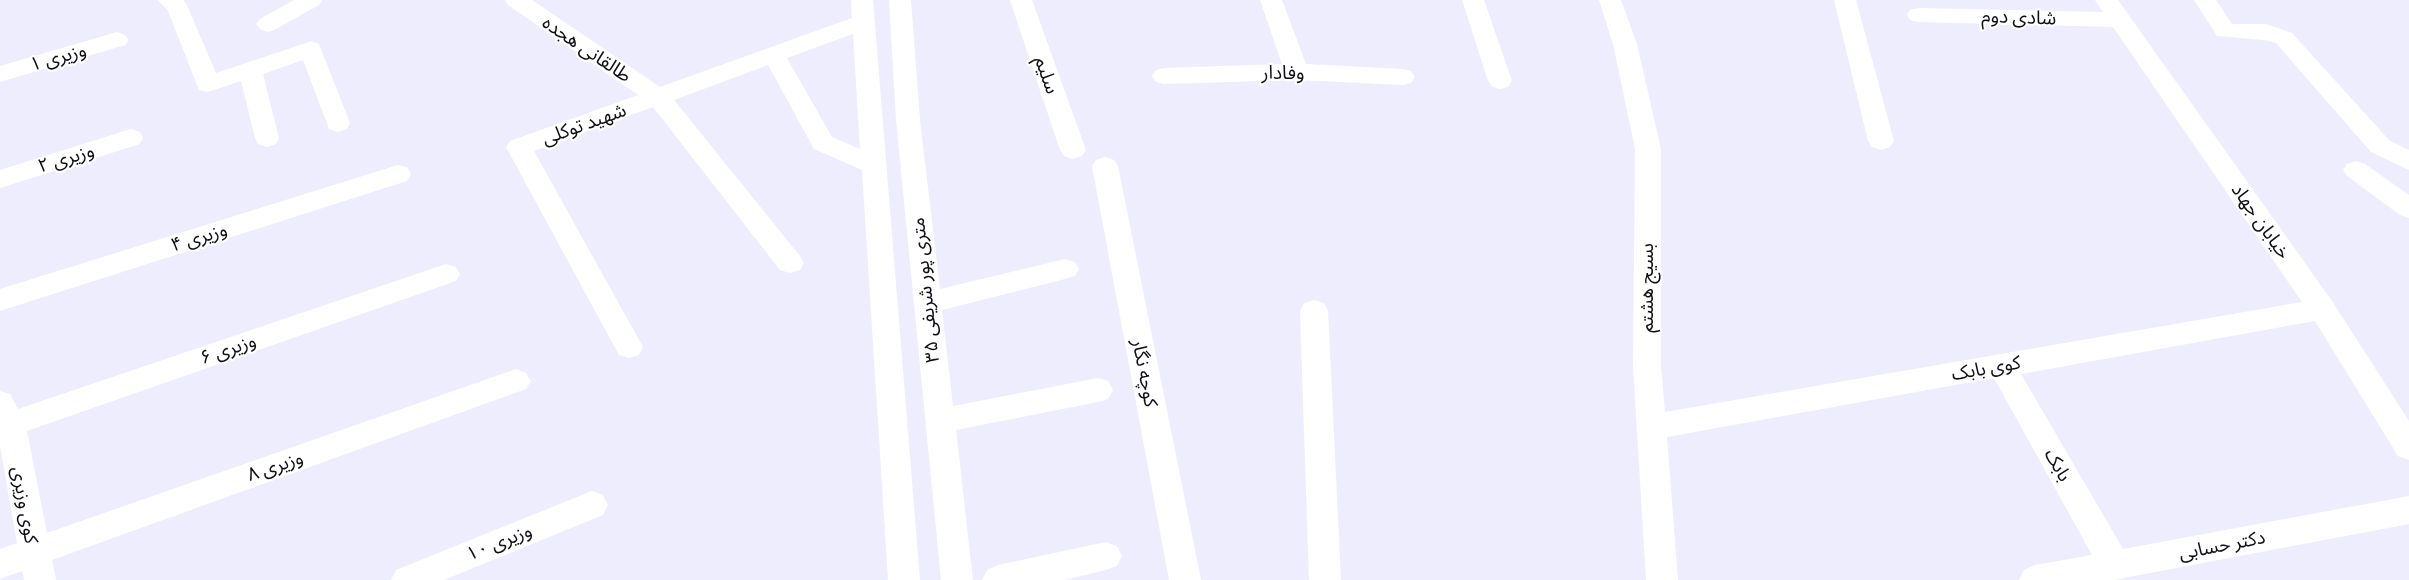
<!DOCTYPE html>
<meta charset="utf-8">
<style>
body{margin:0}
canvas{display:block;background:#ededfe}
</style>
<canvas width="2409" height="580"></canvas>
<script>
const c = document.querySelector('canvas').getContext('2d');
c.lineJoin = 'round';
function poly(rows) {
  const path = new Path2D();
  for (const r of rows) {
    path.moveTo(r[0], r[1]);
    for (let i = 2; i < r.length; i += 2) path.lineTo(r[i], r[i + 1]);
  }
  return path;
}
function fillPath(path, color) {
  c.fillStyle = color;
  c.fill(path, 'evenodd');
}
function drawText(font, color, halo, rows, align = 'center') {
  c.font = font + ' "Exo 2","Noto Sans Arabic",sans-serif';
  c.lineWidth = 4.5;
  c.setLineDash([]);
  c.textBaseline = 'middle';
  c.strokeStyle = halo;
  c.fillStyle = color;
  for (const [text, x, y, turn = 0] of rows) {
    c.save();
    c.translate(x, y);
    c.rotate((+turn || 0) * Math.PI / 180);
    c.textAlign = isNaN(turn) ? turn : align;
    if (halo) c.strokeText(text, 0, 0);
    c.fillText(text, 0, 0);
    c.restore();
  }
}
fillPath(poly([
 [158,0,183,0,186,3,216,73,303,44,311,41,319,44,350,123,347,129,338,132,329,129,303,60,263,74,279,138,276,144,267,147,258,144,255,138,241,81,208,92,199,90,168,11,158,0],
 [294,0,322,0,319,5,276,29,268,32,260,29,256,24,260,19,294,0],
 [505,0,532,0,660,87,852,18,851,0,873,0,920,580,888,580,862,170,814,149,768,65,674,100,800,256,804,263,800,270,790,273,780,270,653,107,534,151,643,347,639,355,629,358,619,355,506,147,510,141,638,95,508,5,505,0],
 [853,34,860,149,832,137,787,58,853,34],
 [889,0,911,0,920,120,940,289,1065,259,1075,262,1079,269,1075,276,1065,279,942,310,953,406,1098,378,1108,381,1113,390,1108,399,1098,402,956,430,973,580,941,580,896,120,889,0],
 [1010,0,1032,0,1086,150,1082,156,1073,159,1064,156,1060,150,1010,0],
 [1260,0,1282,0,1306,64,1403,69,1411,71,1415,77,1411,83,1403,85,1297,80,1164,84,1156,82,1152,76,1156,70,1164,68,1282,64,1260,0],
 [1462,0,1484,0,1512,81,1508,87,1500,89,1492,87,1488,81,1462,0],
 [1599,0,1621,0,1637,44,1661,149,1661,366,1665,412,2302,302,2113,27,1918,22,1910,20,1907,15,1910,10,1918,8,2103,12,2095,0,2118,0,2332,301,2409,421,2409,460,2398,456,2315,321,2021,374,2123,549,2409,496,2409,524,2113,580,2019,580,2024,570,2035,565,2092,555,1994,378,1667,437,1678,580,1646,580,1633,366,1635,149,1613,44,1599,0],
 [1834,0,1856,0,1894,141,1890,147,1881,150,1872,147,1868,141,1834,0],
 [2194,0,2216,0,2232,24,2266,24,2292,33,2389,140,2409,150,2409,170,2371,152,2276,43,2264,40,2217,36,2194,0],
 [117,32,125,35,129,40,125,45,0,82,0,66,117,32],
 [131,129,140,132,143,138,140,144,0,188,0,170,131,129],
 [1105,157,1114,160,1118,166,1201,580,1169,580,1092,166,1096,160,1105,157],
 [2356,161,2365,164,2409,195,2409,218,2400,215,2347,176,2343,170,2347,164,2356,161],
 [398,165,407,167,411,174,407,181,0,311,0,289,398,165],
 [446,264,456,267,460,274,456,281,27,431,47,533,516,369,526,373,531,381,526,389,52,560,56,580,24,580,22,571,0,579,0,549,17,543,0,446,0,391,10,394,18,409,446,264],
 [1314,300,1324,303,1328,311,1341,580,1309,580,1300,311,1304,303,1314,300],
 [592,491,603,495,608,505,603,515,444,580,391,580,396,570,592,491],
 [1106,542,1117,546,1122,556,1117,566,1106,570,1064,580,982,580,987,570,998,565,1106,542]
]), '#fff');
drawText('19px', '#0d0d14', '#fff', [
 ["شادی دوم",2019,17,2],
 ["طالقانی هجده",587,49,34],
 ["وزیری ۱",58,57,-16],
 ["وفادار",1283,73],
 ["سلیم",1047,75,71],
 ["شهید توکلی",584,124,-20],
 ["وزیری ۲",66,158,-17],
 ["خیابان جهاد",2261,221,55],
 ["وزیری ۴",199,237,-17],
 ["بسیج هشتم",1647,288,-90],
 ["۳۵ متری پور شریفی",925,290,-96],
 ["وزیری ۶",228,349,-19],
 ["کوی بابک",1986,368,-10],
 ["کوچه نگار",1145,373,79],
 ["بابک",2058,465,60],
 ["وزیری ۸",275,466,-19],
 ["کوی وزیری",25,505,80],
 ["وزیری ۱۰",499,542,-22],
 ["دکتر حسابی",2222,545,-11]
]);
</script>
